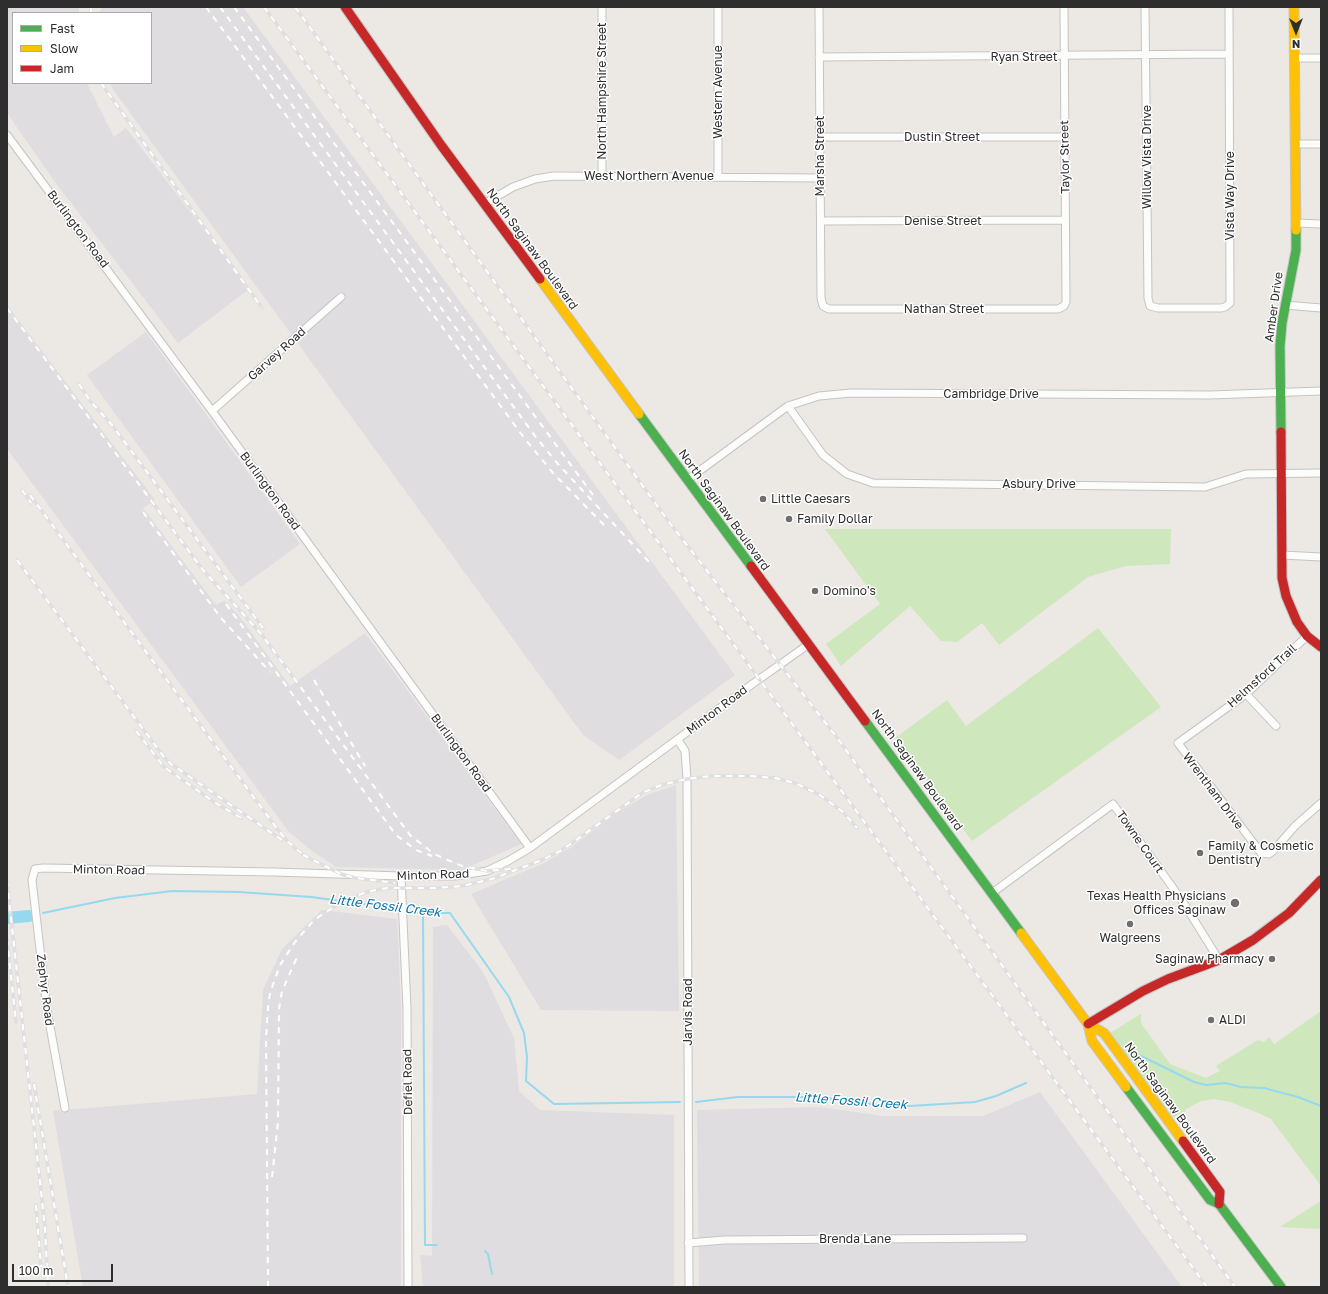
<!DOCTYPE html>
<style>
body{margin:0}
#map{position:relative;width:1328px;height:1294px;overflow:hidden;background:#ece8e4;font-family:"Golos Text",sans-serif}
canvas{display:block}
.frame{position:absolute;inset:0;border:8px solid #2e2e2e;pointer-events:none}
.legend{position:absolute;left:12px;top:12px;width:140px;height:72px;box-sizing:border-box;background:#fff;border:1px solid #ababab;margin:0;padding:5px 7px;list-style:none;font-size:12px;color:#2e2e2e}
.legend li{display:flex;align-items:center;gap:8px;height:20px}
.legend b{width:20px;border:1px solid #ababab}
.north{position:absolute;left:1276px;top:12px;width:40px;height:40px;-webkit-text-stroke:3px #fff;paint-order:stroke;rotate:180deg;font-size:11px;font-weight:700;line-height:16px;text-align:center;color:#2e2e2e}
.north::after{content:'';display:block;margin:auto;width:14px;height:18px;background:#2e2e2e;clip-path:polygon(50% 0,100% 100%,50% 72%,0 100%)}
.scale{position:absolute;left:12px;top:1264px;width:101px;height:18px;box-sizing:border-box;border:2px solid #2e2e2e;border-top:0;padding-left:5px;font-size:12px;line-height:14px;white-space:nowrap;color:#2e2e2e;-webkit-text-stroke:3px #fff;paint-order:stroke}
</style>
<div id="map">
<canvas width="1328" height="1294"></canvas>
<div class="frame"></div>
<ul class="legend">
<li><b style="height:5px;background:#4caf50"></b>Fast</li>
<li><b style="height:5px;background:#ffc107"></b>Slow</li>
<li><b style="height:5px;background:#c62828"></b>Jam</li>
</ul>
<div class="north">N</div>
<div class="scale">100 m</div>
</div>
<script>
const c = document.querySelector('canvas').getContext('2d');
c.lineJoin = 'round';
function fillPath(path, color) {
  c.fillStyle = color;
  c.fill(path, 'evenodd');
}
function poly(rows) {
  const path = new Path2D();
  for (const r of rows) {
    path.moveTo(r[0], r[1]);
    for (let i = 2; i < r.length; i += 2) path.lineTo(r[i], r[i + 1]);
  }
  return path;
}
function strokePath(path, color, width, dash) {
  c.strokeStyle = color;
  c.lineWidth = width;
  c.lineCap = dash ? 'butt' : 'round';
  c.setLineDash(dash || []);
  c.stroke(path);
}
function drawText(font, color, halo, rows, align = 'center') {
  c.font = font + ' "Golos Text",sans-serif';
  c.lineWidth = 3;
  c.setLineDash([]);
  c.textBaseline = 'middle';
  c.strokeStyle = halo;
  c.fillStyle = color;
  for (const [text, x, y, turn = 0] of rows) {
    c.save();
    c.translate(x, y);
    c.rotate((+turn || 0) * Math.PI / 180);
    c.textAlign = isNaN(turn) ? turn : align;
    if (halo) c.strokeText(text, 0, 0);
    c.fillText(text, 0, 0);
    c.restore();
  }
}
fillPath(poly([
 [7,7,79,7,79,13,13,13,13,83,87,83,114,137,126,128,249,289,178,343,55,182,7,113],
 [102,7,243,7,735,675,619,760,583,735,112,88,111,83,151,83,151,13,99,13],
 [7,305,155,500,143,508,216,605,224,601,237,613,290,686,365,633,521,844,462,870,336,867,311,850,289,832,7,449],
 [146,332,300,544,241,587,87,375],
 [676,785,679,1011,541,1010,471,894,544,863,570,848,618,812,647,795],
 [322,910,397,919,401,1005,401,1287,83,1287,53,1111,257,1094,263,990,282,949],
 [447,925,483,972,514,1038,519,1091,540,1110,674,1115,674,1287,423,1287,420,1255,432,1256,433,927],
 [1040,1092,1182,1287,699,1287,697,1110,820,1107,883,1116,983,1116]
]), '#dfdddf');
fillPath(poly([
 [825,529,1171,529,1170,564,1126,566,1088,577,999,645,982,623,957,642,941,641,910,606,841,666,826,644,880,604],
 [1098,628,1161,707,972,841,895,738,947,700,966,726],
 [1321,1011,1321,1186,1271,1119,1256,1112,1230,1102,1214,1099,1201,1101,1186,1109,1183,1115,1172,1118,1110,1033,1141,1014,1141,1023,1170,1064,1206,1078,1220,1071,1216,1066,1258,1040,1264,1042,1269,1037,1274,1044],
 [1321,1201,1321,1229,1280,1227]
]), '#cee7bc');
strokePath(poly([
 [405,910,423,913,450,913,509,997,524,1033,527,1057,526,1081,554,1104,680,1102],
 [43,913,115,898,172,891,239,892,311,897,400,909],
 [423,913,425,1245,437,1245],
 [1129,1050,1194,1082,1206,1085,1225,1083,1241,1087,1264,1088,1298,1097,1321,1106],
 [696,1102,738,1097,818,1097,894,1107,975,1102,996,1096,1026,1083],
 [485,1251,488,1254,492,1274]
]), '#96d9ee', 2);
strokePath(poly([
 [7,918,29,916]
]), '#96d9ee', 12);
const street = poly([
 [602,7,602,175],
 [718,7,718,176],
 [819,7,821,298,823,306,829,309,1058,309,1064,306,1066,302,1064,7],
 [1145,7,1148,298,1150,306,1158,308,1221,308,1225,307,1230,303,1229,7],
 [819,57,1229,54],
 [1294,58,1321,58],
 [7,135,212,411,530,848],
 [820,137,1065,137],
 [1295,144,1321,144],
 [484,204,513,187,535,179,554,176,820,178],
 [821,221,1065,220],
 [1296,223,1321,224],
 [1285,305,1321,308],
 [788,406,823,455,847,474,873,483,1205,487,1246,474,1321,473],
 [212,411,341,297],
 [687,480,788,406,819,396,851,393,1210,395,1321,391],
 [1282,555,1321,557],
 [1307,636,1246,694,1178,743,1261,853,1269,854,1274,850,1295,826,1321,803],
 [1246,694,1276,726],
 [678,740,685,751,687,779,689,1287],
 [401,876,407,1008,408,1287],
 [992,893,1113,804,1183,902,1219,960],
 [65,1108,47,1010,32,880,35,869,43,868,273,872,401,876,455,876,487,871,508,861,530,848,751,685,809,644],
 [688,1243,724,1240,1023,1238]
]);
const fast = poly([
 [639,414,751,566],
 [1281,432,1280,346,1282,323,1296,250,1296,230],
 [865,721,1021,933],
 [1126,1087,1210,1200,1219,1204,1281,1287]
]);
const slow = poly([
 [1294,7,1296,230],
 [540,279,639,414],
 [1021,933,1088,1024,1092,1041,1126,1087],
 [1088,1024,1104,1033,1183,1141]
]);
const jam = poly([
 [345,7,441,145,540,279],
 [1281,432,1282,578,1286,596,1297,622,1307,636,1321,647],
 [751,566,865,721],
 [1088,1024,1143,991,1168,979,1219,960,1253,940,1289,913,1321,880],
 [1183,1141,1220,1192,1219,1204]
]);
strokePath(street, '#c5c4c5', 9);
strokePath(fast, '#c5c4c5', 11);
strokePath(slow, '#c5c4c5', 11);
strokePath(jam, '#c5c4c5', 11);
strokePath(street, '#fcfcfb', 7);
strokePath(fast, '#4caf50', 9);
strokePath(slow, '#ffc107', 9);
strokePath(jam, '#c62828', 9);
const rail = poly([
 [206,7,525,439,553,473,604,525],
 [220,7,535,436,558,464,651,564],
 [234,7,593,495],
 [264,7,1207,1287],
 [295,7,669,522,838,739,1235,1287],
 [91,13,91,7],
 [101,83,262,308],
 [7,308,203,570,262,635,410,835,434,854,462,866,487,871,511,869],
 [79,384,90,401,112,425,263,628],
 [22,490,31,503],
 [30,495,278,830,288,842,306,857],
 [143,512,221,618,270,672],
 [17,560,164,757,171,764,282,840],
 [226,604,396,835,416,850,432,856],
 [314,680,365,766],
 [136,731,164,767,214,802,241,818],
 [303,855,341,874,355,878,395,883],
 [7,881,45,1228,48,1287],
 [7,939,16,1022],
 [34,1084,68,1287],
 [272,1177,278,1122,279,1009,282,991,298,955],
 [36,1205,41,1267],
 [268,1287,266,1038,268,1008,270,993,280,965,295,942,314,920,340,903,366,892,387,888,436,888,462,886,492,879,542,860,562,850,642,793,661,785,687,779,711,776,751,776,775,778,795,783,820,795,843,812,857,828]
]);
strokePath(rail, '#dfdfe1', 3.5);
strokePath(rail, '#fff', 2, [6]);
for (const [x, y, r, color] of [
 [763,499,4,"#706f6e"],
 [789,519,4,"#706f6e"],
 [815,591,4,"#706f6e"],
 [1200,853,4,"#706f6e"],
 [1235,903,5,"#706f6e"],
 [1130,924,4,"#706f6e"],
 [1272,959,4,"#706f6e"],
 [1211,1020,4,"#706f6e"]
]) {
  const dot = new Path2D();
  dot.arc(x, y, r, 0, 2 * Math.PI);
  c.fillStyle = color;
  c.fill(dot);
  strokePath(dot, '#fff', 1.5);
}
drawText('12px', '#2e2e2e', '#fff', [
 ["Ryan Street",1024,57],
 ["North Hampshire Street",602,91,-90],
 ["Western Avenue",718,92,-90],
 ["Dustin Street",942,137],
 ["Marsha Street",820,156,-90],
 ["Taylor Street",1065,157,-91],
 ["Willow Vista Drive",1147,157,-90],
 ["West Northern Avenue",649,176],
 ["Vista Way Drive",1230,196,-90],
 ["Denise Street",943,221],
 ["Burlington Road",78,229,53],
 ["North Saginaw Boulevard",532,249,54],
 ["Amber Drive",1274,307,-82],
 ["Nathan Street",944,309],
 ["Garvey Road",277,354,-42],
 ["Cambridge Drive",991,394],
 ["Asbury Drive",1039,484],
 ["Burlington Road",270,491,54],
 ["North Saginaw Boulevard",724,510,54],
 ["Helmsford Trail",1262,676,-42],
 ["Minton Road",717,710,-37],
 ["Burlington Road",461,753,54],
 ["North Saginaw Boulevard",917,770,54],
 ["Wrentham Drive",1213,791,53],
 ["Towne Court",1140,842,55],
 ["Minton Road",109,870,1],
 ["Minton Road",433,875,-2],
 ["Zephyr Road",45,990,83],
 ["Jarvis Road",688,1012,-90],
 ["Defiel Road",408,1082,-91],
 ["North Saginaw Boulevard",1170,1103,54],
 ["Brenda Lane",855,1239]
]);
drawText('12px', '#2e2e2e', '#fff', [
 ["Little Caesars",771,499],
 ["Family Dollar",797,519],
 ["Domino's",823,591],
 ["Family & Cosmetic",1208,846],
 ["Dentistry",1208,860],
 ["Texas Health Physicians",1226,896,"right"],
 ["Offices Saginaw",1226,910,"right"],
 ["Walgreens",1130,938,"center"],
 ["Saginaw Pharmacy",1264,959,"right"],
 ["ALDI",1219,1020]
], 'left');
drawText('italic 13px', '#0973a6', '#fff', [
 ["Little Fossil Creek",385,906,7],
 ["Little Fossil Creek",851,1101,4]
]);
</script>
